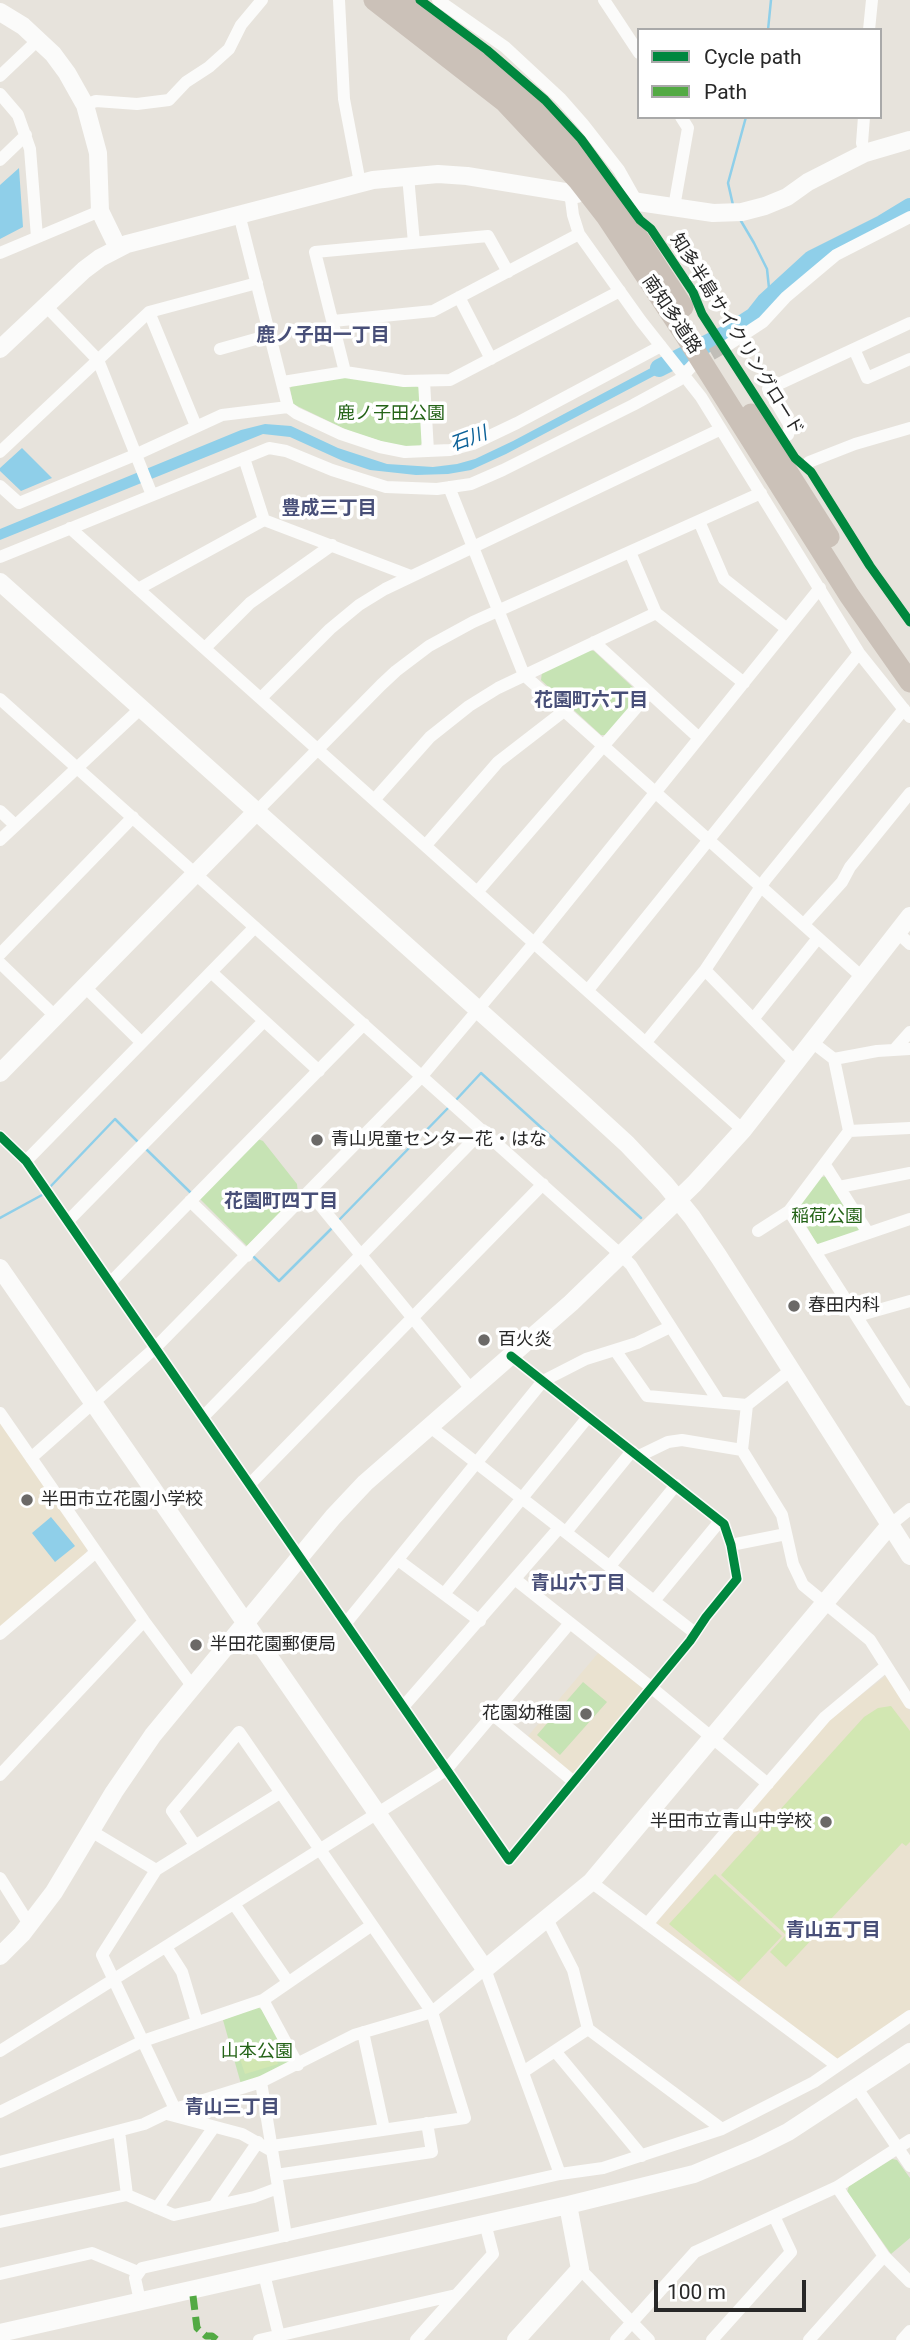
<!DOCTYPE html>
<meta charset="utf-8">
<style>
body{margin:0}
#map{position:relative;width:910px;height:2340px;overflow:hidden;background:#e7e3dc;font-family:Roboto,sans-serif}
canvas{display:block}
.legend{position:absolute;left:637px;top:28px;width:245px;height:91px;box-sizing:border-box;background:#fff;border:2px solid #a9a9a9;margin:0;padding:9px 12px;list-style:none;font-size:21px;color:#282828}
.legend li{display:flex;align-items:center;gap:14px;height:35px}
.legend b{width:35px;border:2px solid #a9a9a9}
.scale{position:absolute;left:654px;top:2280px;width:152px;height:32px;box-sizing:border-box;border:4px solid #282828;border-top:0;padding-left:9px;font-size:21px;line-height:24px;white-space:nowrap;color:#282828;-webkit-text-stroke:5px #fff;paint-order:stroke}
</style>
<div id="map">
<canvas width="910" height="2340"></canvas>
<ul class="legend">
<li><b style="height:9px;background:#00873e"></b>Cycle path</li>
<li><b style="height:9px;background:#53aa44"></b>Path</li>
</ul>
<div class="scale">100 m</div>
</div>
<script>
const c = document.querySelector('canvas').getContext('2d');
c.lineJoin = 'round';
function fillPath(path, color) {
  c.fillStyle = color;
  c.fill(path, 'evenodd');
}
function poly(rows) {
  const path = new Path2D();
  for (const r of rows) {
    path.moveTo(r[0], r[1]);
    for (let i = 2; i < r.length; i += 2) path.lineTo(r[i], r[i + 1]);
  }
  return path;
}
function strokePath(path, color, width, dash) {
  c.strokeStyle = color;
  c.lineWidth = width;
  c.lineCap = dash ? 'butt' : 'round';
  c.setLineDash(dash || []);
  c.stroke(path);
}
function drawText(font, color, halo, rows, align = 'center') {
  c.font = font + ' Roboto,"Noto Sans JP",sans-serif';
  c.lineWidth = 7;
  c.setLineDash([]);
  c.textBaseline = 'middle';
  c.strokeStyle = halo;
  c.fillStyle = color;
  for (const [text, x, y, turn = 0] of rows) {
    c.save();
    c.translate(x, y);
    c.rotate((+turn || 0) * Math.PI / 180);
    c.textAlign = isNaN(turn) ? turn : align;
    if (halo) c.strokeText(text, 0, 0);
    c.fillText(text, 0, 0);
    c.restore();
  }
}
fillPath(poly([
 [0,1421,87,1548,86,1554,0,1628],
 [599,1652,644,1686,644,1692,576,1773,571,1774,528,1736],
 [887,1675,910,1711,910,2010,837,2060,656,1923,827,1721]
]), '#eae2d0');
fillPath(poly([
 [346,377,417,386,420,389,422,443,419,447,404,447,384,442,349,431,293,404,290,388,294,384],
 [589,650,594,651,639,693,639,697,606,735,601,735,541,680,542,672],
 [258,1139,263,1141,297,1184,298,1194,247,1246,200,1199],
 [828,1176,861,1227,859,1231,820,1245,816,1243,797,1209,821,1177],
 [583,1682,607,1702,560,1755,537,1735],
 [258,2007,262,2010,289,2059,288,2065,241,2084,223,2020],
 [892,2159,897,2160,910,2178,910,2238,891,2254,847,2192,849,2186]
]), '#c6e3b4');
fillPath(poly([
 [891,1706,910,1731,910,1842,906,1846,902,1843,786,1967,770,1952,786,1935,721,1875,864,1717,878,1708],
 [715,1874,782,1936,739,1982,669,1924],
 [270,2040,278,2064,245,2074,237,2050]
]), '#d2e7b2');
fillPath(poly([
 [19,168,23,227,0,239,0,185],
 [664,361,669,368,506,454,471,470,448,474,416,475,370,470,343,461,290,437,263,434,0,540,0,529,241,430,265,424,291,426,338,448,387,464,433,467,457,464,475,459,513,441],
 [22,448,52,478,21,491,0,471,0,468],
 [51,1517,75,1546,55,1562,32,1533]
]), '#8fcfe9');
strokePath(poly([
 [768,30,771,0],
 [733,205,728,183,746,117],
 [741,221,754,243,767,269,769,288,765,302],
 [456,1100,481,1073,641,1218],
 [146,1149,191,1193],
 [50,1187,115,1119,139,1143],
 [0,1218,42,1195],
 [339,1220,449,1107],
 [254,1257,279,1281,333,1227]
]), '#8fcfe9', 2.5);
strokePath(poly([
 [659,368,728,333,754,316,765,302,812,259,882,224,910,207]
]), '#8fcfe9', 18);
strokePath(poly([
 [696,363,728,345]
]), '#c1beb8', 12, [12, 6]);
strokePath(poly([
 [339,0,344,99,360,183],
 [438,0,505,47,561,99,583,124,619,170,637,202],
 [604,0,639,53],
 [869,30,872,0],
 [0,76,39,39],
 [0,94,18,115,30,149,37,237],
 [85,105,96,101,137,104,169,100,186,82,209,67,229,49,241,25,262,0],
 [864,117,862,143,865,153],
 [0,160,26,135],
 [408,176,414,243],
 [570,192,573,215,579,234,641,321,701,397,859,653,910,717],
 [674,207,688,128,681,117],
 [239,214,288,407],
 [0,253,100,211],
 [459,297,491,359],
 [46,306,98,360,152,495],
 [149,312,196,426],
 [333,321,433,311,579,234],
 [728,345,763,322,786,297,836,255,910,217],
 [220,349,270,335],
 [854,349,867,378,910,359],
 [345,372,315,252,488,236,508,272],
 [424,381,428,451],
 [283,382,345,372,404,381,450,380,620,291],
 [788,435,790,426,768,389,910,323],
 [0,452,149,312,257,283],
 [244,458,264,520,411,576],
 [809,462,855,444,910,428],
 [0,486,19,503,135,455,222,415,288,407,296,413,341,434,380,447,405,452,450,450,473,444,517,423,661,346],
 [449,487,524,675,862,977],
 [699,521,724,579,787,629],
 [70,528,743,1130],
 [630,552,656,613,744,683],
 [0,557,269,448,286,451,332,470,386,487,437,489,471,484,503,470,633,405,679,380,693,365],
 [138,589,264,520],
 [594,642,699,738],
 [205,648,250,603,332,545],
 [261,698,330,629,359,605,385,589,721,429],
 [0,699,621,1255,631,1265,719,1402],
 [374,800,430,737,469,706,498,688,656,613],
 [0,811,15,825],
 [256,812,381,685,396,671,429,646,473,622,761,493],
 [0,840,141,708],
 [426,845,498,762,564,711],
 [478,891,649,693],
 [804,924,842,882,850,867,910,793],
 [897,932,910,944],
 [0,954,133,817],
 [0,963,55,1016],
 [705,970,795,1062],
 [211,972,319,1071],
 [84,986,141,1042],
 [588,990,859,653],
 [754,1018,818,938],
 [646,1042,705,970,766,879,904,709],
 [812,1042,834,1059,877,1051,910,1049],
 [894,1050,910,1032],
 [834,1059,849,1131],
 [0,1136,26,1161,509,1860,690,1641,706,1617,737,1579,731,1545,724,1524,511,1356],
 [26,1161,255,927],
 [825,1165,868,1233],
 [839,1187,910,1173],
 [310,1193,471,1389],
 [190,1201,247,1256],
 [789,1211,910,1400],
 [68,1221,264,1021],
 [758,1231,789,1211,849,1131,910,1128],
 [816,1251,910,1219],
 [110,1283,364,1024],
 [857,1316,910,1301],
 [615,1350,647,1396,747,1405],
 [791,1370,747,1405,742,1450,782,1515,793,1564,803,1585,870,1640,910,1703],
 [0,1413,144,1621,193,1687],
 [203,1417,483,1130],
 [429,1426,695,1633],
 [639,1456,668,1442,682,1440,742,1450],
 [31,1458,155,1348,422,1076,534,943,820,588],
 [250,1484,543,1184],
 [890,1525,910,1509],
 [566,1532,632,1451],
 [731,1545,786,1534],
 [398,1560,480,1621],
 [610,1566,676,1485],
 [516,1580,652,1688,768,1784],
 [444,1594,588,1417],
 [654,1601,720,1521],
 [346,1623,543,1381,586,1359,637,1343,670,1327],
 [0,1634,96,1552],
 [403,1707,559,1528],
 [493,1715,574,1782],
 [0,1775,144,1621],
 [91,1831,156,1870],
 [195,1845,172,1811,239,1732,432,2012,465,2118,272,2146],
 [0,1878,29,1924],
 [591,1882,836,2065],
 [234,1904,288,1982],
 [547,1919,573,1970,588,2029,722,2129],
 [647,1924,825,1717,886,1666],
 [166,1947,182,1972,197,2022],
 [263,2000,298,2065],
 [363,2032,384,2129],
 [0,2051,446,1770,570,1623],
 [555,2051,642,2156],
 [523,2072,588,2029],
 [261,2082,286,2236],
 [857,2088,910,2166],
 [175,2109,102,1955,156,1870,280,1793],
 [0,2112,143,2041,263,2000,372,1925],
 [167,2114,242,2134,272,2151],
 [119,2131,127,2195],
 [0,2162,144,2124,175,2109,261,2082,354,2035,432,2012,485,1969,560,2174],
 [276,2175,432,2152,427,2123],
 [837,2187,884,2256,910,2282],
 [214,2206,258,2142],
 [157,2208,214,2127],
 [0,2222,127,2195,174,2215,254,2197,278,2188],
 [580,2269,649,2340],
 [0,2274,92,2253,138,2272],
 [264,2274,280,2340],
 [140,2301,135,2278,142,2268,560,2174,603,2168,722,2129,814,2082,910,2016],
 [259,2340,456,2295],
 [416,2340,493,2254,485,2223],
 [616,2340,695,2252,837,2187,910,2140],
 [712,2340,791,2252,774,2216],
 [809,2340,884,2256],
 [902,2340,910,2331]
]), '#fbfbfa', 12);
strokePath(poly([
 [0,12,23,26,53,54,67,73,85,105,98,153,100,211,118,248],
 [632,201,713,213,742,212,765,206,787,197,808,182,865,153,910,140],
 [0,349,84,270,100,258,127,244,373,180,438,174,467,176,577,194],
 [0,582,579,1100,627,1144,665,1184,692,1217,719,1257,910,1556],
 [0,1073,256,812],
 [0,1268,485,1969,591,1882,890,1525],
 [0,1956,22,1934,54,1892,114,1792,153,1735,333,1517,365,1483,571,1303,694,1184,743,1130,910,916],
 [0,2333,568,2205,694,2174,756,2148,788,2132,910,2052],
 [516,2340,580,2269,568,2205]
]), '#fbfbfa', 18);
strokePath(poly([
 [374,0,505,102,578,180,606,216,685,335,849,595,910,682],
 [400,0,457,42,519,93,544,117,578,156,622,213,683,307],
 [751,414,829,537]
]), '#cbc1b8', 21);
strokePath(poly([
 [193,2296,197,2328,206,2336,212,2336,217,2340]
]), '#53aa44', 7, [14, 7]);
strokePath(poly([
 [420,0,487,50,545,100,581,139,640,220,651,229,693,292,702,314,795,458,811,472,870,566,910,622],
 [0,1136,26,1161,509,1860,690,1641,706,1617,737,1579,731,1545,724,1524,511,1356]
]), '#00873e', 9);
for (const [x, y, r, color] of [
 [317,1140,7,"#6b6967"],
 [794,1306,7,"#6b6967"],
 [484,1340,7,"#6b6967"],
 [27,1500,7,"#6b6967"],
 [196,1645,7,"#6b6967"],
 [586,1714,7,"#6b6967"],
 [826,1822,7,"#6b6967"]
]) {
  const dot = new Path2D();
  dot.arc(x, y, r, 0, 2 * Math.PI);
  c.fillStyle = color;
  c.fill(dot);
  strokePath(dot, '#fff', 2.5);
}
drawText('18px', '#282828', '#fff', [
 ["南知多道路",671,315,56],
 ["知多半島サイクリングロード",736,335,58]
]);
drawText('18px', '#256418', '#fff', [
 ["鹿ノ子田公園",391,414],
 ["稲荷公園",827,1217],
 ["山本公園",257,2052]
]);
drawText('18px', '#282828', '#fff', [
 ["青山児童センター花・はな",331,1140],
 ["春田内科",808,1306],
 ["百火炎",498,1340],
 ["半田市立花園小学校",41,1500],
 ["半田花園郵便局",210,1645],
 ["花園幼稚園",572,1714,"right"],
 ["半田市立青山中学校",812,1822,"right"]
], 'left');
drawText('bold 19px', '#484f78', '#fff', [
 ["鹿ノ子田一丁目",323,336],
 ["豊成三丁目",329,509],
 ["花園町六丁目",591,701],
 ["花園町四丁目",281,1202],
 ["青山六丁目",578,1584],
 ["青山五丁目",833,1931],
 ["青山三丁目",232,2108]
]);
drawText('italic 19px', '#0b6198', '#fff', [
 ["石川",469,440,-20]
]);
</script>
